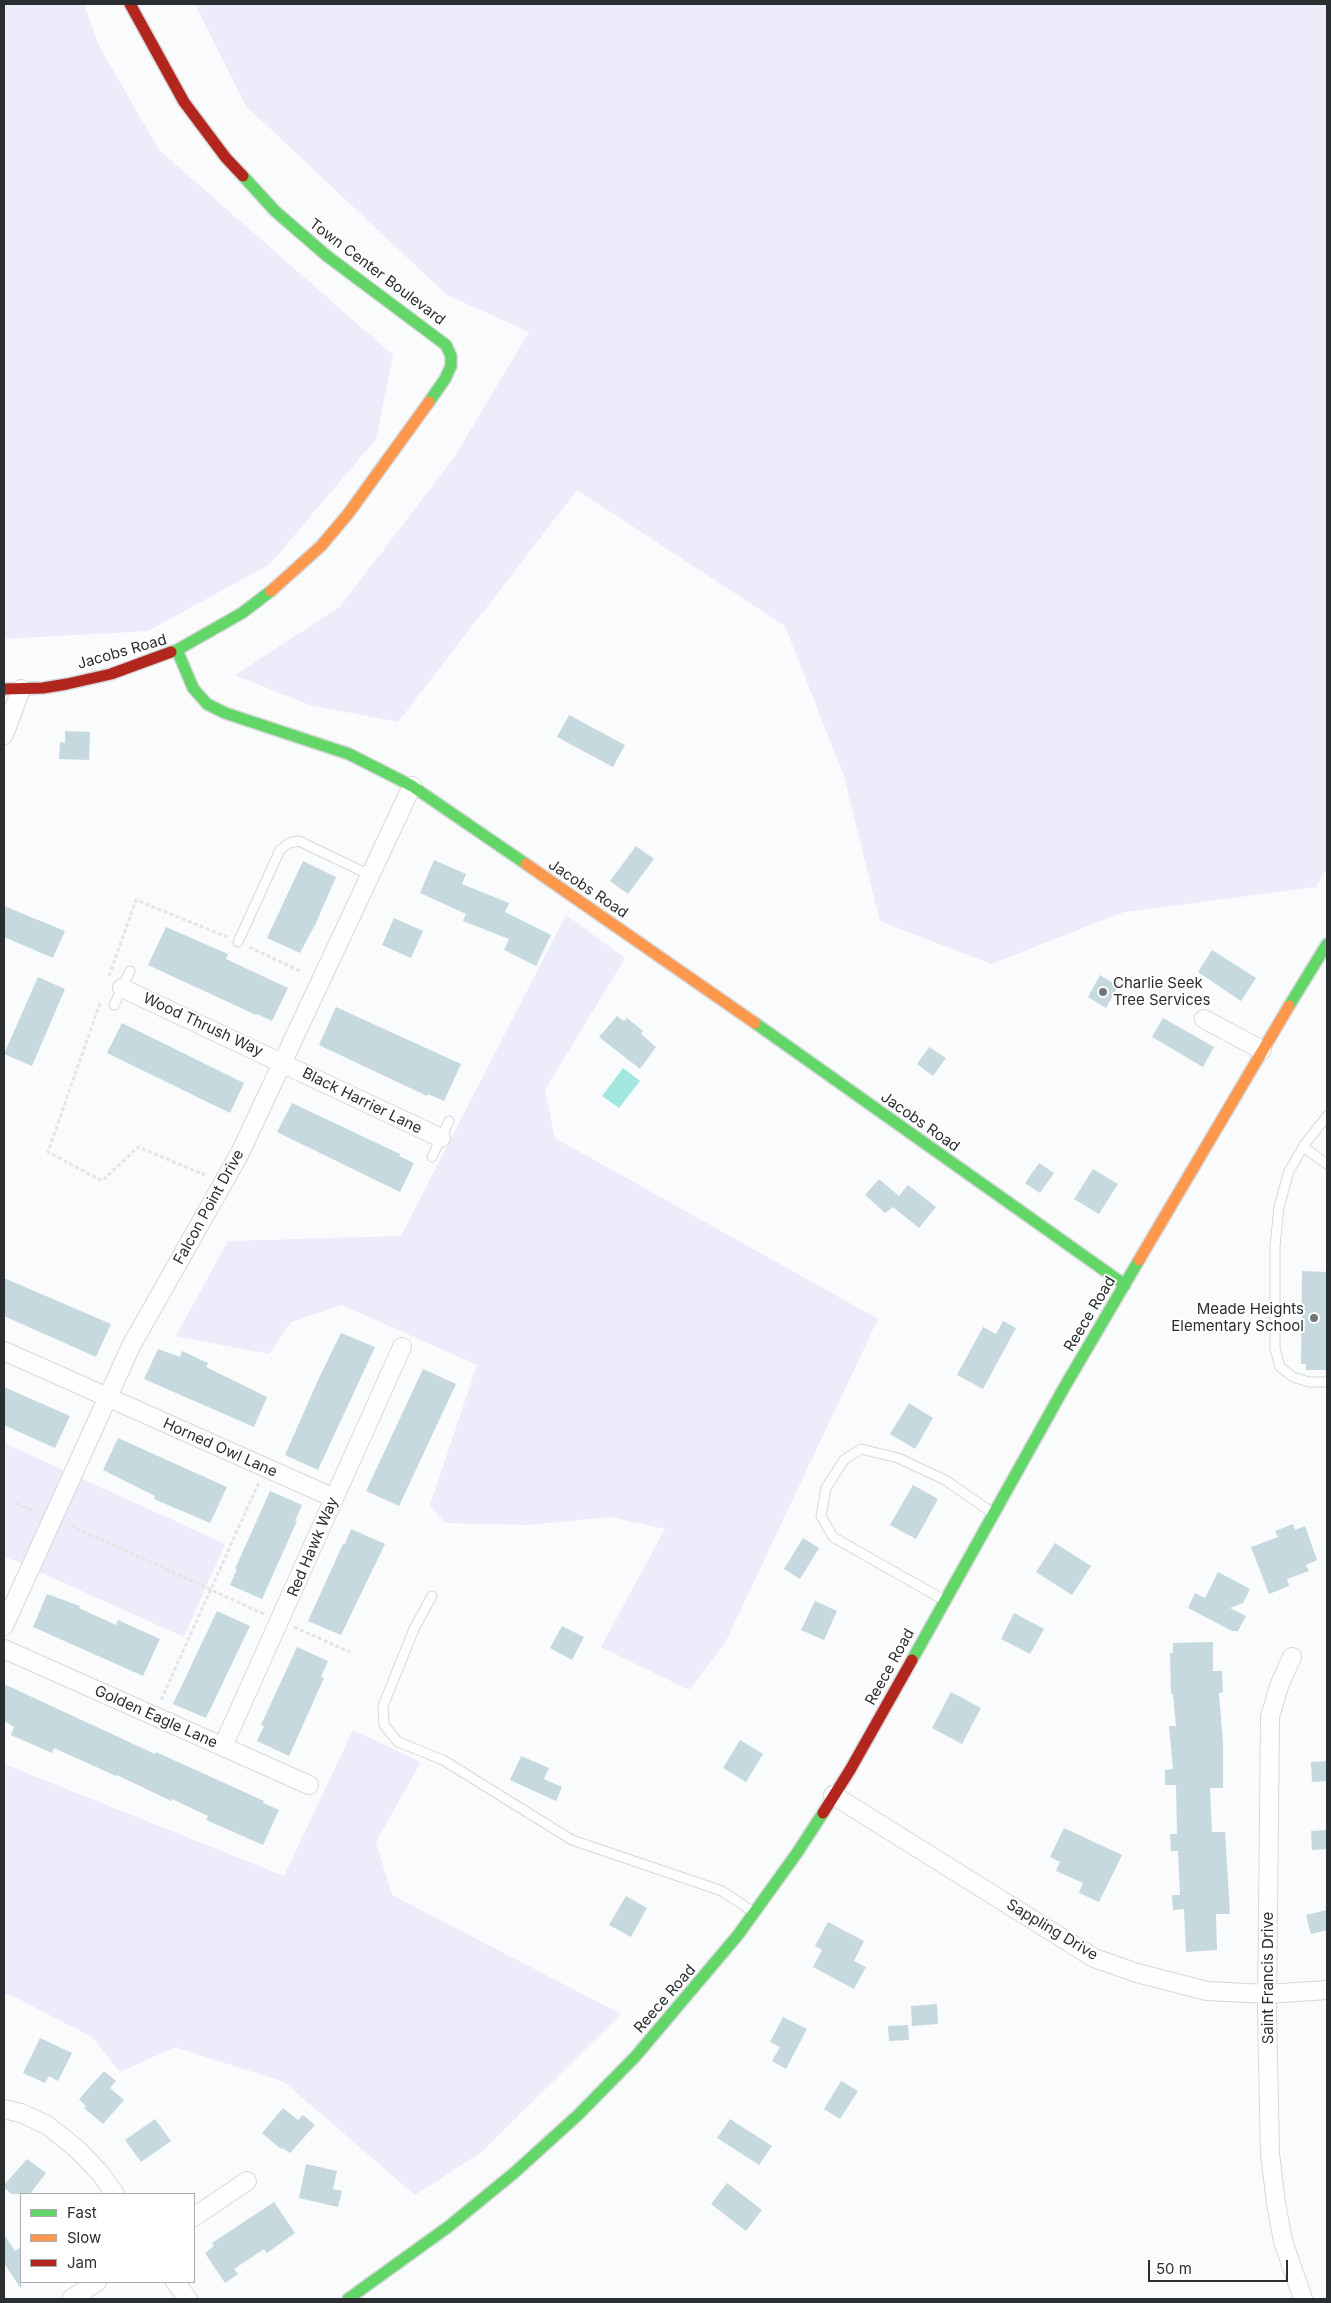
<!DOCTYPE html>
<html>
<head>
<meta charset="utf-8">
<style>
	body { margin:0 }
	#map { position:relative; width:1331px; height:2303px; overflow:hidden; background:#f9fbfd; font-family:Inter,sans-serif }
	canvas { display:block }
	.frame { position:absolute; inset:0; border:5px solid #2b2e31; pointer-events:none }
	.legend { position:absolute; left:20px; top:2193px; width:175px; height:90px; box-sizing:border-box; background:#fff; border:1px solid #aaabad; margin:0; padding:6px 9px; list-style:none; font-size:15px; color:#2b2e31 }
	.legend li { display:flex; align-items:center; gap:10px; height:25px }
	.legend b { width:25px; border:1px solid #aaabad }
	.scale { position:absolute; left:1148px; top:2260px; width:140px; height:22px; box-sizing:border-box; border:2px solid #2b2e31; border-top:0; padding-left:6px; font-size:15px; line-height:18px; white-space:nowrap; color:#2b2e31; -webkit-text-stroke:4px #fff; paint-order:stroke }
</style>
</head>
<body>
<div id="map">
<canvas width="1331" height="2303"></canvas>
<div class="frame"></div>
<ul class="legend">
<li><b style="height:6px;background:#63d668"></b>Fast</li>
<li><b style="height:6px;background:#ff974d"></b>Slow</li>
<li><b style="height:6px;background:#b3261e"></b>Jam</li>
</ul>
<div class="scale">50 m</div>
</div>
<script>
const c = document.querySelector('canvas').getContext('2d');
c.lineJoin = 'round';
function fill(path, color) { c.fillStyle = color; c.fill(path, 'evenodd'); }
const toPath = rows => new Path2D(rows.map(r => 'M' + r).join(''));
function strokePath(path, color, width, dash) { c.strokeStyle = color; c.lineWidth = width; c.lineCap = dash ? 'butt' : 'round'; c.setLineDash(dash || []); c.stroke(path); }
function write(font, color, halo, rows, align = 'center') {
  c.font = font + ' Inter,sans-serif'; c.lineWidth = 4; c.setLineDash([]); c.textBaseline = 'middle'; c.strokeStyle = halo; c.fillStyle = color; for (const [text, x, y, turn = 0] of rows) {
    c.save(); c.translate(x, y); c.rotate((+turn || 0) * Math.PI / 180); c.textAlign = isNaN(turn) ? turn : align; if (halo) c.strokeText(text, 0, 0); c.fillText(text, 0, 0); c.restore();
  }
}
fill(toPath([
	[4,4,84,4,98,44,159,150,393,355,376,439,270,564,148,631,4,639],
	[195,4,1327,4,1327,867,1316,887,1124,912,991,964,880,921,844,776,785,626,577,490,398,722,310,705,235,675,340,607,455,456,529,332,447,295,246,106],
	[566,915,625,958,545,1090,555,1138,878,1319,725,1643,689,1690,601,1647,665,1529,611,1517,527,1525,445,1523,430,1505,477,1365,342,1305,291,1322,269,1354,176,1336,228,1241,401,1236],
	[4,1443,225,1544,184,1637,4,1556],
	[353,1730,421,1762,376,1842,392,1895,621,2014,483,2151,415,2195,284,2082,175,2047,120,2072,92,2037,9,1994,4,1993,4,1764,284,1876]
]), '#ececfb');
fill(toPath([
	[623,1068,640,1081,619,1108,602,1096]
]), '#a1e7df');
fill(toPath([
	[569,715,625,745,613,767,557,737],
	[65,731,90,732,89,760,59,759,60,742,65,743],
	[636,846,654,859,628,894,610,881],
	[434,860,466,874,462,884,509,903,505,912,551,935,536,966,504,950,509,939,463,921,466,914,420,893],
	[303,861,336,877,316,923,300,953,267,938],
	[4,906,65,931,53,958,4,937],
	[394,918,423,931,411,958,382,945],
	[166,927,228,954,226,959,288,988,272,1021,257,1014,256,1015,148,965],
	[1212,950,1256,978,1241,1001,1198,972],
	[1100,975,1118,986,1106,1008,1088,997],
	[38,977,65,989,32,1066,4,1054],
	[336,1007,461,1064,444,1101,428,1094,427,1096,319,1045],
	[617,1016,624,1021,627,1018,643,1031,641,1034,656,1047,640,1069,599,1037],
	[1163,1018,1214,1047,1203,1067,1152,1037],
	[122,1023,244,1083,230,1113,107,1053],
	[929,1047,946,1058,933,1076,917,1064],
	[292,1103,400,1154,399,1156,414,1163,400,1192,277,1132],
	[1039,1163,1054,1173,1040,1193,1025,1183],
	[1093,1169,1118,1184,1099,1214,1074,1199],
	[879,1179,899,1196,908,1185,936,1207,919,1228,893,1207,885,1213,865,1195],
	[1302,1271,1327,1272,1327,1370,1306,1370,1306,1364,1301,1364],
	[4,1278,111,1324,96,1357,4,1316],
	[1003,1321,1016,1328,983,1389,957,1375,983,1327,996,1334],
	[341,1333,375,1347,318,1470,285,1455,319,1378],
	[158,1349,180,1357,182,1351,208,1363,206,1367,267,1397,254,1427,144,1379],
	[423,1369,456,1384,399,1506,366,1491],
	[4,1387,70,1416,55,1448,4,1425],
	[909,1403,933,1418,915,1449,890,1434],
	[118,1438,227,1487,210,1523,154,1499,155,1496,103,1470],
	[913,1485,938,1499,916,1539,890,1525],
	[270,1491,302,1505,295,1521,297,1521,262,1599,230,1585,237,1569,235,1569],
	[1293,1524,1295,1530,1305,1526,1317,1560,1306,1565,1309,1571,1287,1579,1289,1586,1269,1594,1251,1547,1278,1537,1275,1531],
	[351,1529,385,1544,341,1635,308,1621,343,1544,345,1544],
	[803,1538,819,1548,800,1579,784,1569],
	[1055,1543,1091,1566,1072,1595,1036,1572],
	[1218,1572,1250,1589,1243,1603,1230,1608,1246,1616,1238,1631,1232,1631,1188,1608,1195,1593,1205,1598],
	[47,1594,80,1606,79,1608,116,1625,118,1620,160,1639,143,1676,33,1627],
	[815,1601,837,1611,824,1640,801,1630],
	[217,1611,250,1626,206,1718,173,1704],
	[1014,1613,1044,1629,1030,1654,1001,1639],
	[562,1626,584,1637,572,1660,550,1648],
	[1213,1642,1213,1671,1222,1671,1223,1692,1219,1693,1223,1743,1223,1788,1210,1788,1212,1832,1225,1832,1230,1914,1216,1914,1217,1950,1186,1952,1184,1909,1173,1910,1172,1895,1180,1895,1178,1851,1171,1851,1170,1834,1177,1834,1176,1785,1165,1785,1165,1770,1173,1769,1169,1726,1176,1726,1173,1694,1171,1694,1170,1653,1173,1653,1173,1643],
	[297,1647,328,1661,321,1677,324,1678,289,1756,257,1741,264,1726,261,1725],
	[4,1684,155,1754,156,1752,264,1801,263,1803,279,1810,263,1845,206,1820,208,1816,172,1799,171,1801,117,1775,116,1776,54,1748,52,1753,11,1735,14,1727,4,1721],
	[951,1692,981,1708,962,1744,932,1728],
	[740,1740,763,1754,746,1782,723,1768],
	[521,1756,549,1768,544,1779,562,1787,556,1801,510,1780],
	[1327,1761,1327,1781,1312,1782,1311,1762],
	[1064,1828,1122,1855,1099,1902,1079,1893,1083,1883,1056,1871,1060,1862,1050,1857],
	[1327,1830,1327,1849,1312,1850,1311,1831],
	[626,1896,647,1908,631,1937,609,1925],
	[1327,1910,1327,1930,1311,1934,1306,1915],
	[828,1922,864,1941,854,1961,866,1967,854,1989,813,1967,822,1950,815,1946],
	[937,2004,938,2024,912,2026,911,2006],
	[783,2017,807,2029,786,2069,772,2061,780,2047,770,2042],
	[908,2025,909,2040,889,2041,888,2026],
	[40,2038,72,2053,58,2081,49,2076,45,2083,23,2073],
	[104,2071,116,2081,110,2088,124,2100,103,2124,84,2108,86,2106,79,2099],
	[841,2081,858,2091,840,2119,824,2109],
	[283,2108,298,2120,303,2115,315,2125,290,2153,283,2148,281,2149,262,2133],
	[155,2119,171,2141,141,2162,125,2140],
	[730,2119,772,2146,759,2165,717,2138],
	[27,2159,46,2173,30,2194,12,2194,4,2188,4,2185],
	[306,2164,337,2171,333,2189,342,2191,338,2207,299,2198],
	[727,2183,762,2210,746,2231,711,2204],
	[274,2202,295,2233,267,2253,264,2249,234,2269,238,2274,225,2283,205,2253,214,2246,212,2243],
	[4,2234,15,2251,21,2247,21,2289,4,2263]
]), '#c6d9de');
const lane = toPath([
	[238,942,280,850,289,843,299,841,370,875],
	[114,1005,130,971],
	[1327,1116,1305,1144,1289,1171,1279,1207,1275,1246,1275,1349,1280,1367,1293,1377,1309,1382,1327,1382],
	[1303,1147,1327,1164],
	[432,1157,449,1121],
	[432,1596,414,1629,383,1706,384,1725,398,1742,443,1760,572,1840,722,1891,752,1911],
	[944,1600,833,1537,821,1516,826,1488,844,1460,861,1449,898,1458,945,1480,993,1513]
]);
const street = toPath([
	[4,735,21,689],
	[122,988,441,1138],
	[1204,1019,1262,1050],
	[4,1351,334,1498],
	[4,1626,131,1346,240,1153,412,786],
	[4,1649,309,1785],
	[1292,1657,1279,1686,1270,1717,1267,2011,1270,2154,1276,2203,1283,2241,1303,2299],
	[223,1746,402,1347],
	[833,1795,1094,1958,1137,1973,1207,1991,1267,1994,1327,1990],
	[4,2109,21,2113,47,2125,77,2149,100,2173,115,2194],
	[194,2217,247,2181],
	[175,2282,188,2299],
	[71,2299,97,2282]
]);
const fast = toPath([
	[243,176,275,211,327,256,446,345,451,356,451,366,445,379,429,402],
	[177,650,242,613,271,591],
	[171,652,177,650,193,688,207,704,225,713,349,754,412,786,526,864],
	[1289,1006,1327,944],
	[755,1023,1125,1285],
	[912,1660,1065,1386,1139,1260],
	[348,2299,448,2227,514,2173,578,2115,635,2057,738,1935,797,1853,823,1813]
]);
const slow = toPath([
	[271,591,321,546,348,514,429,402],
	[526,864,755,1023],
	[1139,1260,1289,1006]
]);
const jam = toPath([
	[130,4,184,102,226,158,243,176],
	[4,689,43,688,67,684,111,674,171,652],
	[823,1813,850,1770,912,1660]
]);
strokePath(lane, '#d6d8da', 11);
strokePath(street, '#d6d8da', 20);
strokePath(fast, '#d6d8da', 14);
strokePath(slow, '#d6d8da', 14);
strokePath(jam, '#d6d8da', 14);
strokePath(toPath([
	[249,947,302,972],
	[109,976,136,900,227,937],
	[100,1003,48,1152,102,1181,138,1147,205,1175],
	[16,1503,35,1512],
	[71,1526,264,1614],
	[294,1627,350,1652],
	[161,1700,259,1482]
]), '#e4e5e5', 3, [4, 2.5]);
strokePath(lane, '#fefeff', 9);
strokePath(street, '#fefeff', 18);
strokePath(fast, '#63d668', 11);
strokePath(slow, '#ff974d', 11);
strokePath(jam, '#b3261e', 11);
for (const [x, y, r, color] of [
	[1103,992,5,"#737678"],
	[1314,1318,5,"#737678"]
]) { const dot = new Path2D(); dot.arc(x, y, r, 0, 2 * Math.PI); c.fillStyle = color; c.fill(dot); strokePath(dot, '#fff', 2); }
write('15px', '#2b2e31', '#fff', [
	["Town Center Boulevard",377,272,37],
	["Jacobs Road",122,652,-16],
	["Jacobs Road",588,889,34],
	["Wood Thrush Way",203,1025,25],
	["Black Harrier Lane",362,1101,26],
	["Jacobs Road",920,1122,35],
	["Falcon Point Drive",209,1207,-61],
	["Reece Road",1090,1314,-59],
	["Horned Owl Lane",220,1448,24],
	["Red Hawk Way",313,1547,-67],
	["Reece Road",890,1667,-61],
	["Golden Eagle Lane",156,1717,24],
	["Sappling Drive",1052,1930,31],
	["Saint Francis Drive",1268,1978,-90],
	["Reece Road",665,1999,-49]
]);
write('15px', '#2b2e31', '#fff', [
	["Charlie Seek",1113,983],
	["Tree Services",1113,1000],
	["Meade Heights",1304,1309,"right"],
	["Elementary School",1304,1326,"right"]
], 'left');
</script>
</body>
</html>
